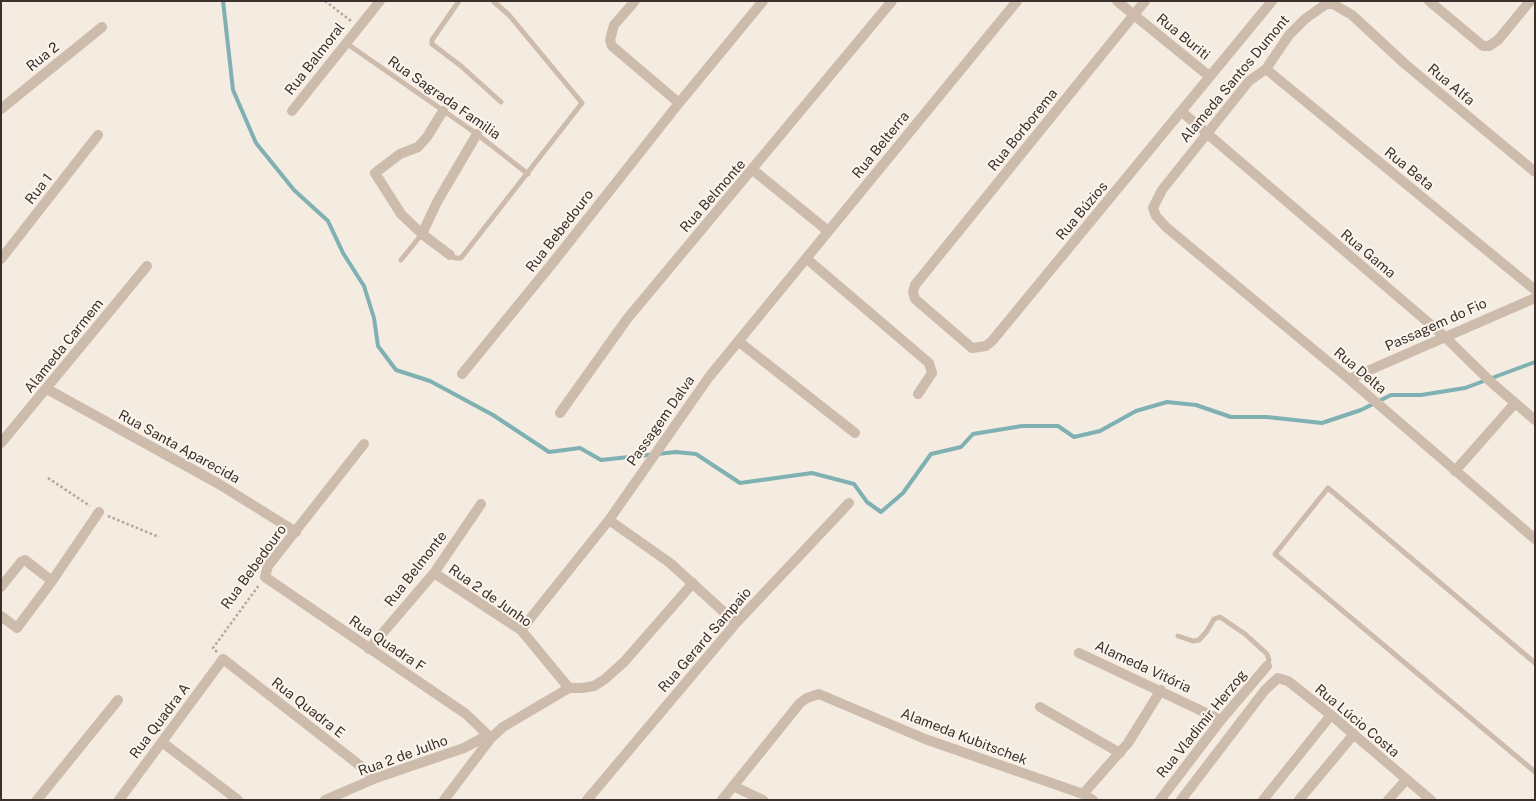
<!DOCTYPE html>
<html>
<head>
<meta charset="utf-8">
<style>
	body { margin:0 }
	#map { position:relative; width:1536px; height:801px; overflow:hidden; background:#f4ebe1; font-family:"Public Sans",sans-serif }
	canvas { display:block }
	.frame { position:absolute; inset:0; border:2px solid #3b302b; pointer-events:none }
</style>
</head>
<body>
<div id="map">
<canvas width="1536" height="801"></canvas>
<div class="frame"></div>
</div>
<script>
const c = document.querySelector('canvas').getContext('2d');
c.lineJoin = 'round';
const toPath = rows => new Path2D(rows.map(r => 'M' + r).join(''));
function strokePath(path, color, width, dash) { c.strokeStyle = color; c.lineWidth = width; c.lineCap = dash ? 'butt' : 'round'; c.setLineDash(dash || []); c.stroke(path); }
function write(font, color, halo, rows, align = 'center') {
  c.font = font + ' "Public Sans",sans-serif'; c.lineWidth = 4; c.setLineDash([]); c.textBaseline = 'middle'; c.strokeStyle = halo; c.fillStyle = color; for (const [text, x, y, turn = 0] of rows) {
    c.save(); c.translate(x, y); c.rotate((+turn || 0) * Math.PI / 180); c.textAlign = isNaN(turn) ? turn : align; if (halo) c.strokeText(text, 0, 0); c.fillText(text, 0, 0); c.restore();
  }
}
strokePath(toPath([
	[223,1,233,90,256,143,294,190,328,221,343,253,364,286,374,318,378,346,396,370,430,381,493,415,549,452,580,448,601,460,676,452,696,454,740,483,812,473,854,484,867,502,881,512,903,493,931,454,961,447,973,434,1022,426,1058,426,1074,437,1100,431,1136,411,1167,402,1196,405,1231,417,1267,417,1322,423,1361,410,1391,395,1421,395,1465,388,1535,362]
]), '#7fb0b2', 4);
strokePath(toPath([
	[325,1,351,21],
	[48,478,90,506],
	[108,516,159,537],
	[217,652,213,648,259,585]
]), '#b9a596', 2.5, [2.5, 2.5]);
strokePath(toPath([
	[459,1,432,40,432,44,461,66,501,102],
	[346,43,477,134,528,174],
	[450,255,455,258,461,258,582,103,509,15,493,1],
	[401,260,422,234],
	[1178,636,1193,641,1199,640,1207,631,1214,619,1220,617,1245,634,1267,654,1269,660,1267,666],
	[1535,663,1328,488,1275,554,1535,772]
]), '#cdbbac', 5);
strokePath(toPath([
	[635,1,614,25,610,40,612,46,679,103,763,1],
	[1117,1,1209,76],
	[1145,1,915,285,913,292,915,299,972,348,986,346,992,341,1272,1],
	[1429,1,1483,46,1489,46,1498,40,1530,1],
	[1266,69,1535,290],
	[1,109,102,27],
	[292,111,380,1],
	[443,111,427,137,418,147,400,154,375,173,401,214,422,234,450,255],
	[1182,112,1444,336,1492,383,1535,420],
	[753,170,828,231],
	[1535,172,1405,64,1352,15,1333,4,1326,4,1305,19,1289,35,1266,69,1249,81,1162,190,1153,208,1156,216,1166,227,1349,379,1535,539],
	[422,234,437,202,477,134],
	[1,259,98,135],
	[807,259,929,363,932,373,918,394],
	[738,341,855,433],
	[462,374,555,260,679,103],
	[1349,379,1535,298],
	[47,389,219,484,296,532],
	[560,413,627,319,892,1],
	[1,443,147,266],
	[364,444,268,566,265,577,466,714,491,738],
	[1455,471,1515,403],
	[609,520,670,563,736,623],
	[434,573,521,630,569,688],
	[1,587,21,562,25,560,52,581],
	[1,616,17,628,52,581,99,512],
	[521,630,609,520,709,377,1017,1],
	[369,649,434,573,481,504],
	[1079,653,1221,720],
	[569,688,582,688,594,686,605,679,624,662,693,583],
	[1040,707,1120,753],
	[162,742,238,800],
	[733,786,763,800],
	[1083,794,1128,743,1161,690],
	[37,800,118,700],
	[119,800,223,659,376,778],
	[325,800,376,778,464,748,488,735],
	[444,800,491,738,503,727,569,688],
	[587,800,736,623,849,503],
	[722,800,800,703,807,698,819,694,925,739,1083,794,1093,800],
	[1160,800,1221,720,1267,666],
	[1181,800,1265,690,1278,678,1288,681,1331,715,1431,800],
	[1263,800,1331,715],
	[1299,800,1354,734],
	[1388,800,1406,780]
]), '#cdbbac', 10);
write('14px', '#3b302b', '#fbf5ee', [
	["Rua Buriti",1183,37,39],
	["Rua 2",43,57,-39],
	["Rua Balmoral",315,59,-52],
	["Alameda Santos Dumont",1235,79,-50],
	["Rua Alfa",1451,85,40],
	["Rua Sagrada Familia",444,98,35],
	["Rua Borborema",1023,130,-51],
	["Rua Belterra",881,145,-51],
	["Rua Beta",1409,169,39],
	["Rua 1",39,189,-52],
	["Rua Belmonte",713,196,-49],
	["Rua Búzios",1082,211,-50],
	["Rua Bebedouro",560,231,-52],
	["Rua Gama",1368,254,40],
	["Passagem do Fio",1436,325,-24],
	["Alameda Carmem",64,346,-51],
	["Rua Delta",1360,371,40],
	["Passagem Dalva",661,421,-55],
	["Rua Santa Aparecida",179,447,29],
	["Rua Bebedouro",254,567,-54],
	["Rua Belmonte",416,569,-52],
	["Rua 2 de Junho",490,596,35],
	["Rua Gerard Sampaio",705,640,-49],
	["Rua Quadra F",387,644,34],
	["Alameda Vitória",1143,667,25],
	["Rua Quadra E",308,708,38],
	["Rua Quadra A",160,721,-53],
	["Rua Lúcio Costa",1357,721,40],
	["Rua Vladimir Herzog",1202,724,-51],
	["Alameda Kubitschek",964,737,21],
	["Rua 2 de Julho",403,756,-20]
]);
</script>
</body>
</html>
